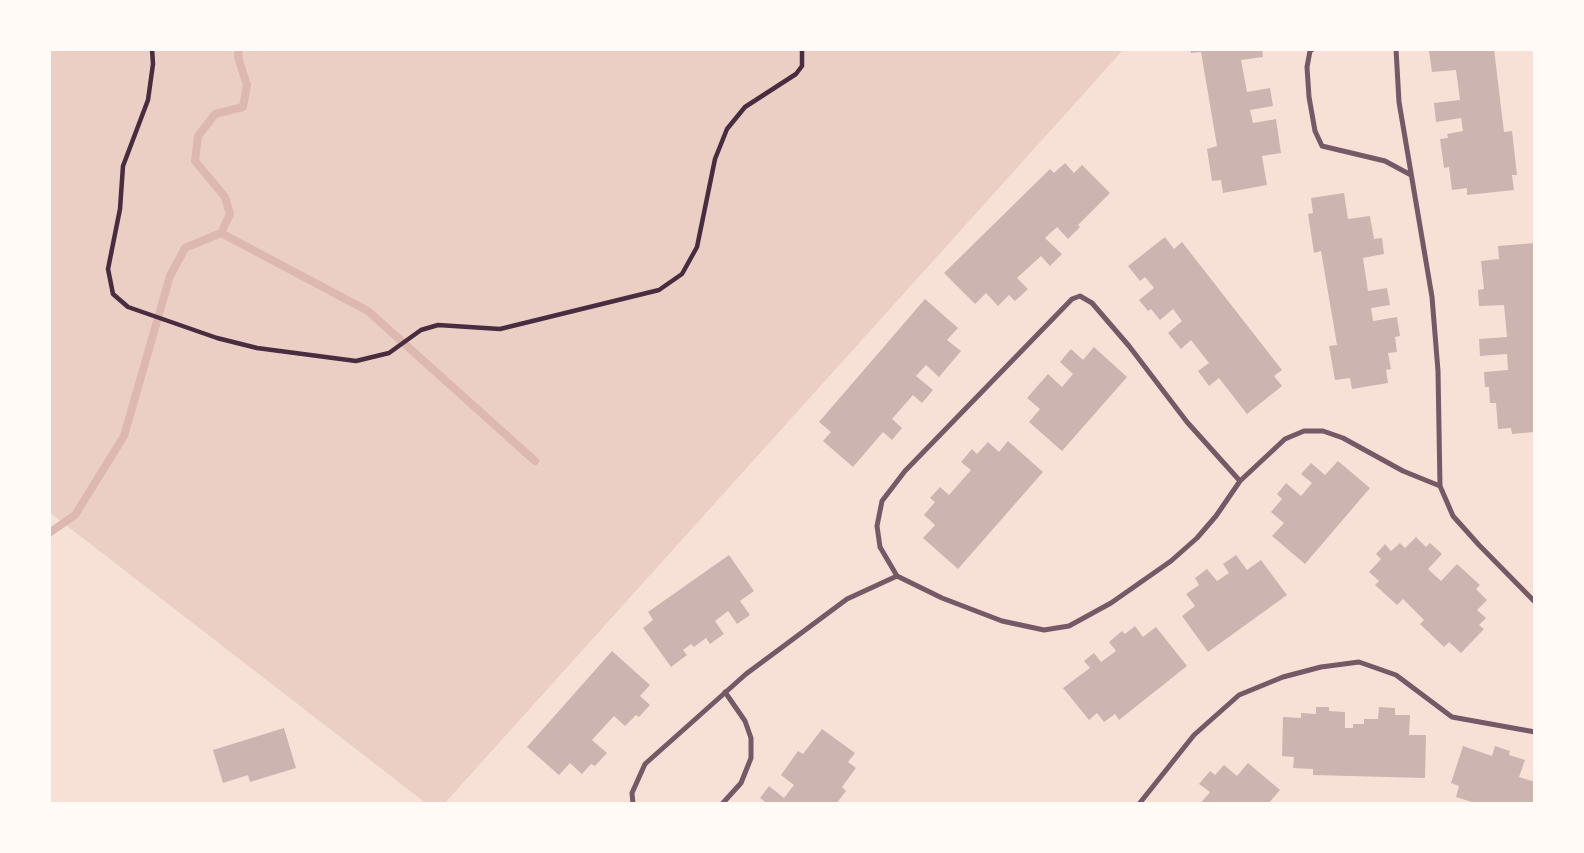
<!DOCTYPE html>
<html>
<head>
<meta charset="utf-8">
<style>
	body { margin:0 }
	#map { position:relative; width:1584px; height:853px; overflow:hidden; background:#f7e1d7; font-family:Signika,sans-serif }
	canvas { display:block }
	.frame { position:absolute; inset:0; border:51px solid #fffaf5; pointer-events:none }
</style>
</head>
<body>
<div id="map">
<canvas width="1584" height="853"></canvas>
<div class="frame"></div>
</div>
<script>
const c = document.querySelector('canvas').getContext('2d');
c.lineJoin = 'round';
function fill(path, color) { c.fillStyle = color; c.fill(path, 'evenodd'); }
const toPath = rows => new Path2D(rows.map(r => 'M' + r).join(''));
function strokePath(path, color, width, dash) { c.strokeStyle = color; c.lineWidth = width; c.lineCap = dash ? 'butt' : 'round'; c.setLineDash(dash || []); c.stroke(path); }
fill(toPath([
	[49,49,1124,49,444,804,427,804,49,512]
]), '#ebcfc5');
strokePath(toPath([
	[221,233,368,311,535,461],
	[49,533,75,515,124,436,170,276,185,248,221,233,230,214,225,197,195,161,198,136,215,114,243,107,247,85,238,57,239,49]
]), '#dcb8b0', 8);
fill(toPath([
	[1190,49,1262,49,1263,57,1241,60,1247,92,1270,88,1273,106,1250,110,1253,123,1276,119,1281,153,1262,156,1267,185,1223,193,1221,180,1212,181,1207,149,1217,146,1201,52,1191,53],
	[1435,49,1494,49,1504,132,1512,131,1517,175,1512,175,1514,190,1467,195,1467,188,1452,190,1449,167,1444,168,1440,139,1448,138,1447,134,1463,131,1461,118,1436,122,1434,103,1460,100,1456,70,1432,72,1429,51],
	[1065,163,1074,173,1082,165,1110,193,1078,225,1080,227,1068,239,1057,227,1045,238,1062,254,1050,266,1041,256,1017,278,1028,289,1015,301,1009,295,998,306,986,293,975,304,944,273,1050,169,1054,173],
	[1344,193,1348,219,1370,216,1374,239,1382,238,1384,254,1363,258,1368,291,1387,288,1390,305,1371,308,1373,321,1397,317,1400,336,1395,337,1397,352,1388,353,1391,369,1386,370,1388,383,1352,389,1350,378,1335,380,1329,346,1337,345,1321,251,1314,253,1308,214,1313,213,1311,198],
	[1165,237,1174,249,1182,242,1282,370,1274,376,1282,386,1247,414,1219,378,1209,386,1198,371,1209,363,1191,340,1181,349,1168,333,1182,321,1173,309,1160,320,1151,309,1148,311,1139,300,1154,288,1145,277,1140,281,1128,266],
	[1535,243,1535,432,1512,434,1511,428,1498,429,1496,403,1490,403,1489,387,1485,387,1484,372,1508,370,1507,354,1480,356,1479,339,1507,337,1504,305,1479,306,1478,290,1484,289,1481,261,1499,259,1498,246],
	[925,299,958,328,947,340,961,351,939,377,926,365,916,376,933,390,922,403,913,395,892,419,902,428,892,440,883,432,853,467,823,441,831,432,819,422],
	[1094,347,1127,377,1062,451,1029,422,1040,409,1027,398,1048,374,1062,387,1073,374,1060,362,1071,349,1083,360],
	[1008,441,1043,472,958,569,923,538,935,525,924,515,935,502,930,498,940,487,949,495,971,470,961,462,972,449,977,454,988,442,999,452],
	[1338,461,1370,488,1305,564,1272,536,1284,523,1271,512,1282,499,1277,494,1286,483,1301,496,1312,483,1301,474,1311,463,1325,475],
	[1416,537,1426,547,1430,543,1442,554,1428,569,1441,581,1457,564,1480,585,1476,589,1487,600,1477,610,1486,618,1479,625,1484,629,1461,653,1449,642,1444,647,1420,624,1424,620,1403,599,1397,605,1375,585,1379,581,1369,572,1381,559,1376,554,1385,544,1391,551,1400,543,1405,548],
	[729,555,754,591,740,601,750,615,737,624,728,611,715,621,724,634,710,644,706,638,694,647,691,644,683,650,687,655,671,667,643,628,653,620,648,612],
	[1236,555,1247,570,1261,560,1287,595,1208,652,1182,616,1195,606,1186,594,1199,585,1195,578,1207,569,1217,581,1229,573,1223,564],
	[1135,626,1143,637,1156,627,1187,666,1119,720,1115,714,1104,722,1097,713,1089,720,1063,688,1090,668,1084,661,1094,653,1101,662,1116,651,1109,642,1122,631,1125,634],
	[612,651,650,685,640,696,650,705,639,717,636,715,625,726,614,716,592,740,607,753,595,766,591,764,582,774,570,763,559,775,527,747],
	[1316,707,1329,707,1329,711,1345,712,1345,728,1353,728,1353,724,1364,724,1364,719,1378,719,1379,707,1395,708,1395,715,1410,715,1409,735,1426,735,1425,778,1313,775,1313,769,1293,768,1294,757,1282,756,1283,717,1301,718,1301,713,1316,714],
	[284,728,296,768,250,782,248,775,223,783,213,750],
	[822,729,855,753,848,762,856,768,842,787,846,791,836,804,768,804,760,798,769,786,784,798,794,785,781,775,798,751,803,754],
	[1463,746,1492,756,1495,746,1510,751,1509,755,1525,760,1519,777,1535,782,1535,804,1478,804,1456,797,1459,786,1451,783],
	[1248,763,1280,790,1268,804,1200,804,1210,792,1199,784,1210,771,1215,775,1224,765,1237,776]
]), '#ccb4b1');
strokePath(toPath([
	[152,49,153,64,148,100,123,166,120,209,108,269,113,294,128,307,217,338,257,348,356,361,389,353,421,330,438,325,500,329,659,290,682,274,697,247,715,159,727,129,745,107,796,74,802,66,802,49]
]), '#4a2c40', 4.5);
strokePath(toPath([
	[1313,49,1310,51,1307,67,1309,97,1315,131,1322,146,1385,161,1411,175],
	[1396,49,1399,102,1432,297,1438,371,1440,486],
	[897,576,880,547,877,526,882,501,905,471,1072,299,1080,296,1092,303,1129,346,1187,422,1240,481],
	[633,804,632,793,645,764,746,674,847,599,897,576,942,598,1002,621,1044,630,1069,626,1111,603,1171,561,1197,538,1216,516,1240,481,1285,439,1304,431,1323,431,1343,438,1403,471,1440,486,1453,516,1479,545,1535,602],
	[722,804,741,783,751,758,751,738,745,721,725,692],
	[1139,804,1194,735,1239,695,1283,677,1321,667,1359,662,1396,675,1452,717,1535,732]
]), '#755966', 5);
</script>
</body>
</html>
